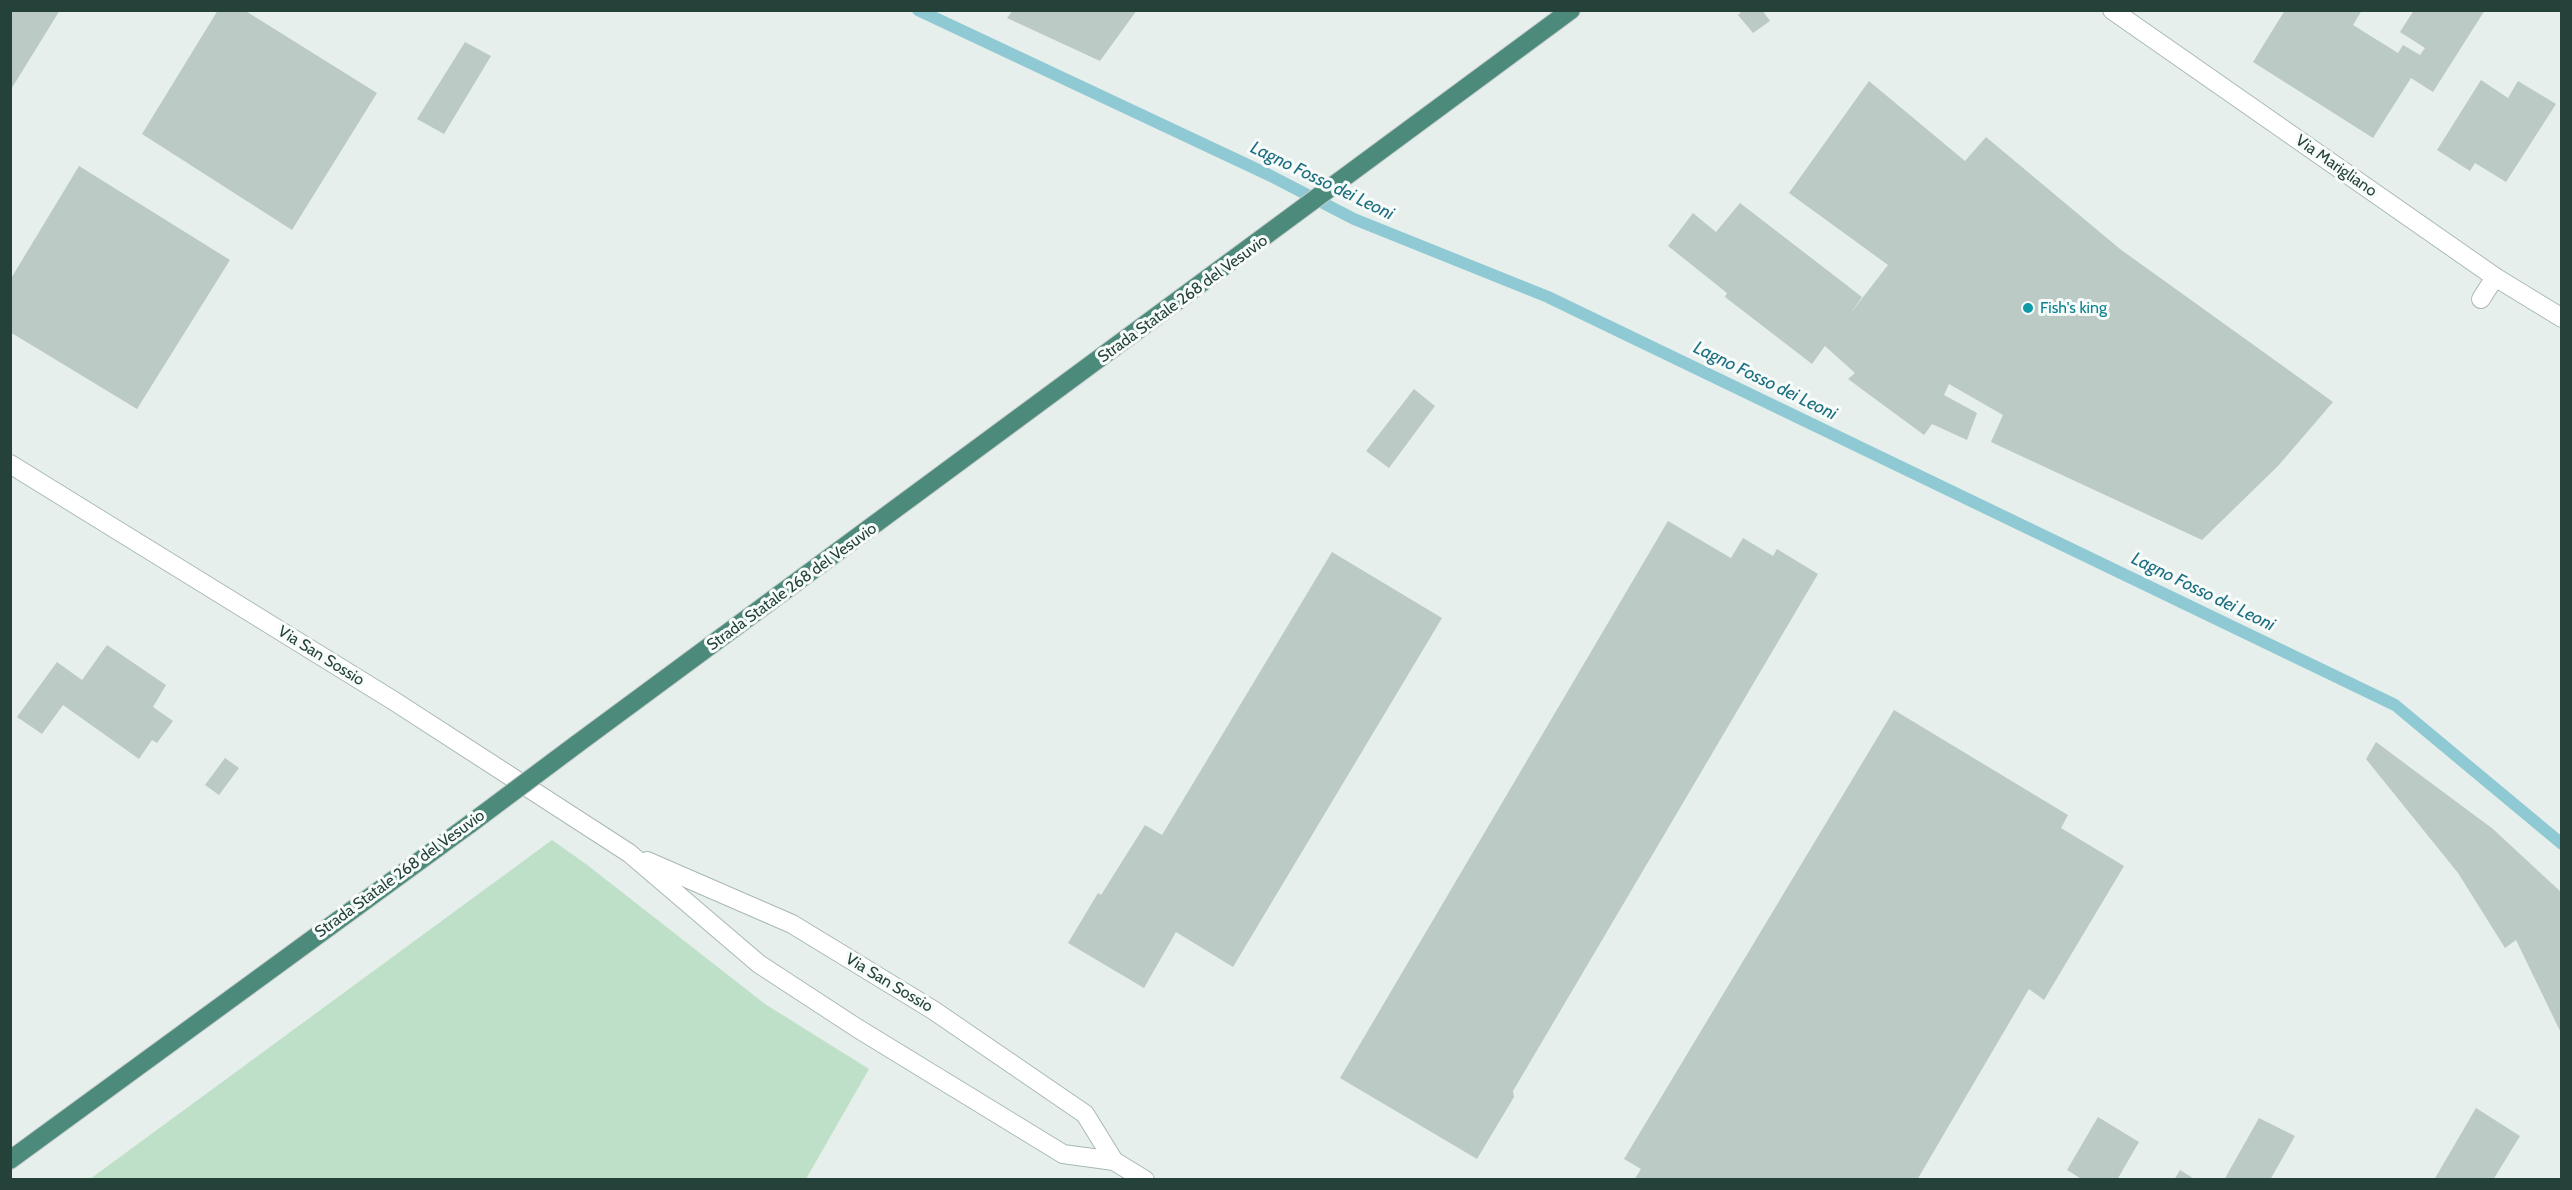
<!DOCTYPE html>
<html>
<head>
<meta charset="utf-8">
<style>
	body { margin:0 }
	#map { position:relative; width:2572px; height:1190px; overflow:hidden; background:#e6efeb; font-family:Cabin,sans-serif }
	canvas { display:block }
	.frame { position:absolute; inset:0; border:12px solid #24423a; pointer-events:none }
</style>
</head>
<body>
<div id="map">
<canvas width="2572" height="1190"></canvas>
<div class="frame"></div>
</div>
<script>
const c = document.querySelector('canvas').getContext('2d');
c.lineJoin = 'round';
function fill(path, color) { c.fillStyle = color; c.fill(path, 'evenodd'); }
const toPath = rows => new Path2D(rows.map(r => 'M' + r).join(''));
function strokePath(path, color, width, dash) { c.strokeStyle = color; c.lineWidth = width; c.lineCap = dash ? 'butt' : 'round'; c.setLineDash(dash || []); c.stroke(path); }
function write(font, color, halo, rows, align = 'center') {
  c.font = font + ' Cabin,sans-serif'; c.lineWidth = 6; c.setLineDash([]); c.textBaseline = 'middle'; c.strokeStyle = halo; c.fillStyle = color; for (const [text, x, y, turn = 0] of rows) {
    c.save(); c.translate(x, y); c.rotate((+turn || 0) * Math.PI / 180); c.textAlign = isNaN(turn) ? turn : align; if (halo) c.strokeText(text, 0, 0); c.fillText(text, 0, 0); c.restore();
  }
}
fill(toPath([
	[552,840,586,864,765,1004,869,1069,806,1179,90,1179]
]), '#bfe0c8');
strokePath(toPath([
	[918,10,1269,175,1354,219,1548,297,2395,705,2562,844]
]), '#8ec9d4', 12);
fill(toPath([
	[10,10,60,10,10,91],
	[218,10,244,10,377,93,292,230,142,134],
	[1013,10,1137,10,1100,61,1007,18],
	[1743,10,1762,10,1770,21,1753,33,1738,15],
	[2285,10,2362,10,2353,25,2398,53,2403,45,2420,55,2425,48,2400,32,2414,10,2485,10,2433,92,2411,78,2373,138,2253,62],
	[465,42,491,56,444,134,417,119],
	[2481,80,2508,98,2518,81,2556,104,2506,182,2475,163,2470,171,2437,150],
	[1869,81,1965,161,1986,137,2120,249,2333,402,2278,466,2202,540,1991,442,2003,415,1949,384,1944,395,1977,413,1967,440,1932,424,1924,435,1848,379,1855,373,1825,346,1812,364,1725,297,1727,293,1668,246,1693,213,1716,232,1740,203,1862,297,1850,314,1888,265,1789,193],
	[79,166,230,260,137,409,10,332,10,280],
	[1414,389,1435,406,1389,468,1366,451],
	[1668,521,1731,558,1743,538,1773,556,1777,549,1818,574,1513,1091,1514,1097,1477,1159,1340,1078],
	[1332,552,1442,618,1233,967,1176,932,1144,988,1068,943,1098,893,1101,895,1145,825,1162,835],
	[107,645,166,685,153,707,173,721,157,743,152,740,139,759,63,705,42,734,17,717,57,662,82,680],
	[1894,710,2068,815,2061,828,2124,866,2044,1000,2029,989,1917,1180,1634,1180,1641,1169,1624,1159],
	[2376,742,2493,829,2562,893,2562,1035,2516,940,2505,948,2458,873,2366,759],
	[225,758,239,768,219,795,205,785],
	[2476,1108,2520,1136,2493,1180,2434,1180],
	[2098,1117,2139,1142,2117,1180,2083,1180,2067,1170],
	[2259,1118,2295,1136,2270,1180,2224,1180],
	[2180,1170,2196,1180,2174,1180]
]), '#bbcac4');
const service = toPath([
	[2481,299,2495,277]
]);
const minor = toPath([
	[10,464,394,701,629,853,759,964,857,1028,1063,1154,1114,1161,1145,1180],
	[647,861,792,924,933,1010,1085,1114,1114,1161]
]);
const tertiary = toPath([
	[2112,10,2495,277,2562,318]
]);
const trunk = toPath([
	[577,744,1571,10],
	[10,1160,470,824]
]);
strokePath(service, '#a8b8b2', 20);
strokePath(minor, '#a8b8b2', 20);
strokePath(tertiary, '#a8b8b2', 20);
strokePath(trunk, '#c2cac8', 20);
strokePath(service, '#fff', 18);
strokePath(minor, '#fff', 18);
strokePath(tertiary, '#fff', 18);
strokePath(trunk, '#4c8a7c', 18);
const trunkBridge = toPath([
	[470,824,577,744]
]);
strokePath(trunkBridge, '#c2cac8', 20, []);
strokePath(trunkBridge, '#4c8a7c', 18);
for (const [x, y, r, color] of [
	[2028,308,6,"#0f9aa8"]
]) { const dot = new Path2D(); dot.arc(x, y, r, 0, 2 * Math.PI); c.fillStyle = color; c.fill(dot); strokePath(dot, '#f7fbf9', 2); }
write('16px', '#24423a', '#f7fbf9', [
	["Via Marigliano",2336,166,35],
	["Strada Statale 268 del Vesuvio",1183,299,-36],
	["Strada Statale 268 del Vesuvio",792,587,-36],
	["Via San Sossio",321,656,32],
	["Strada Statale 268 del Vesuvio",400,874,-36],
	["Via San Sossio",889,983,31]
]);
write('16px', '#0d838f', '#f7fbf9', [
	["Fish's king",2040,308]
], 'left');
write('italic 18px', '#1c6f80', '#f7fbf9', [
	["Lagno Fosso dei Leoni",1322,181,26],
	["Lagno Fosso dei Leoni",1765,381,26],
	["Lagno Fosso dei Leoni",2203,592,26]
]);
</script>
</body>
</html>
